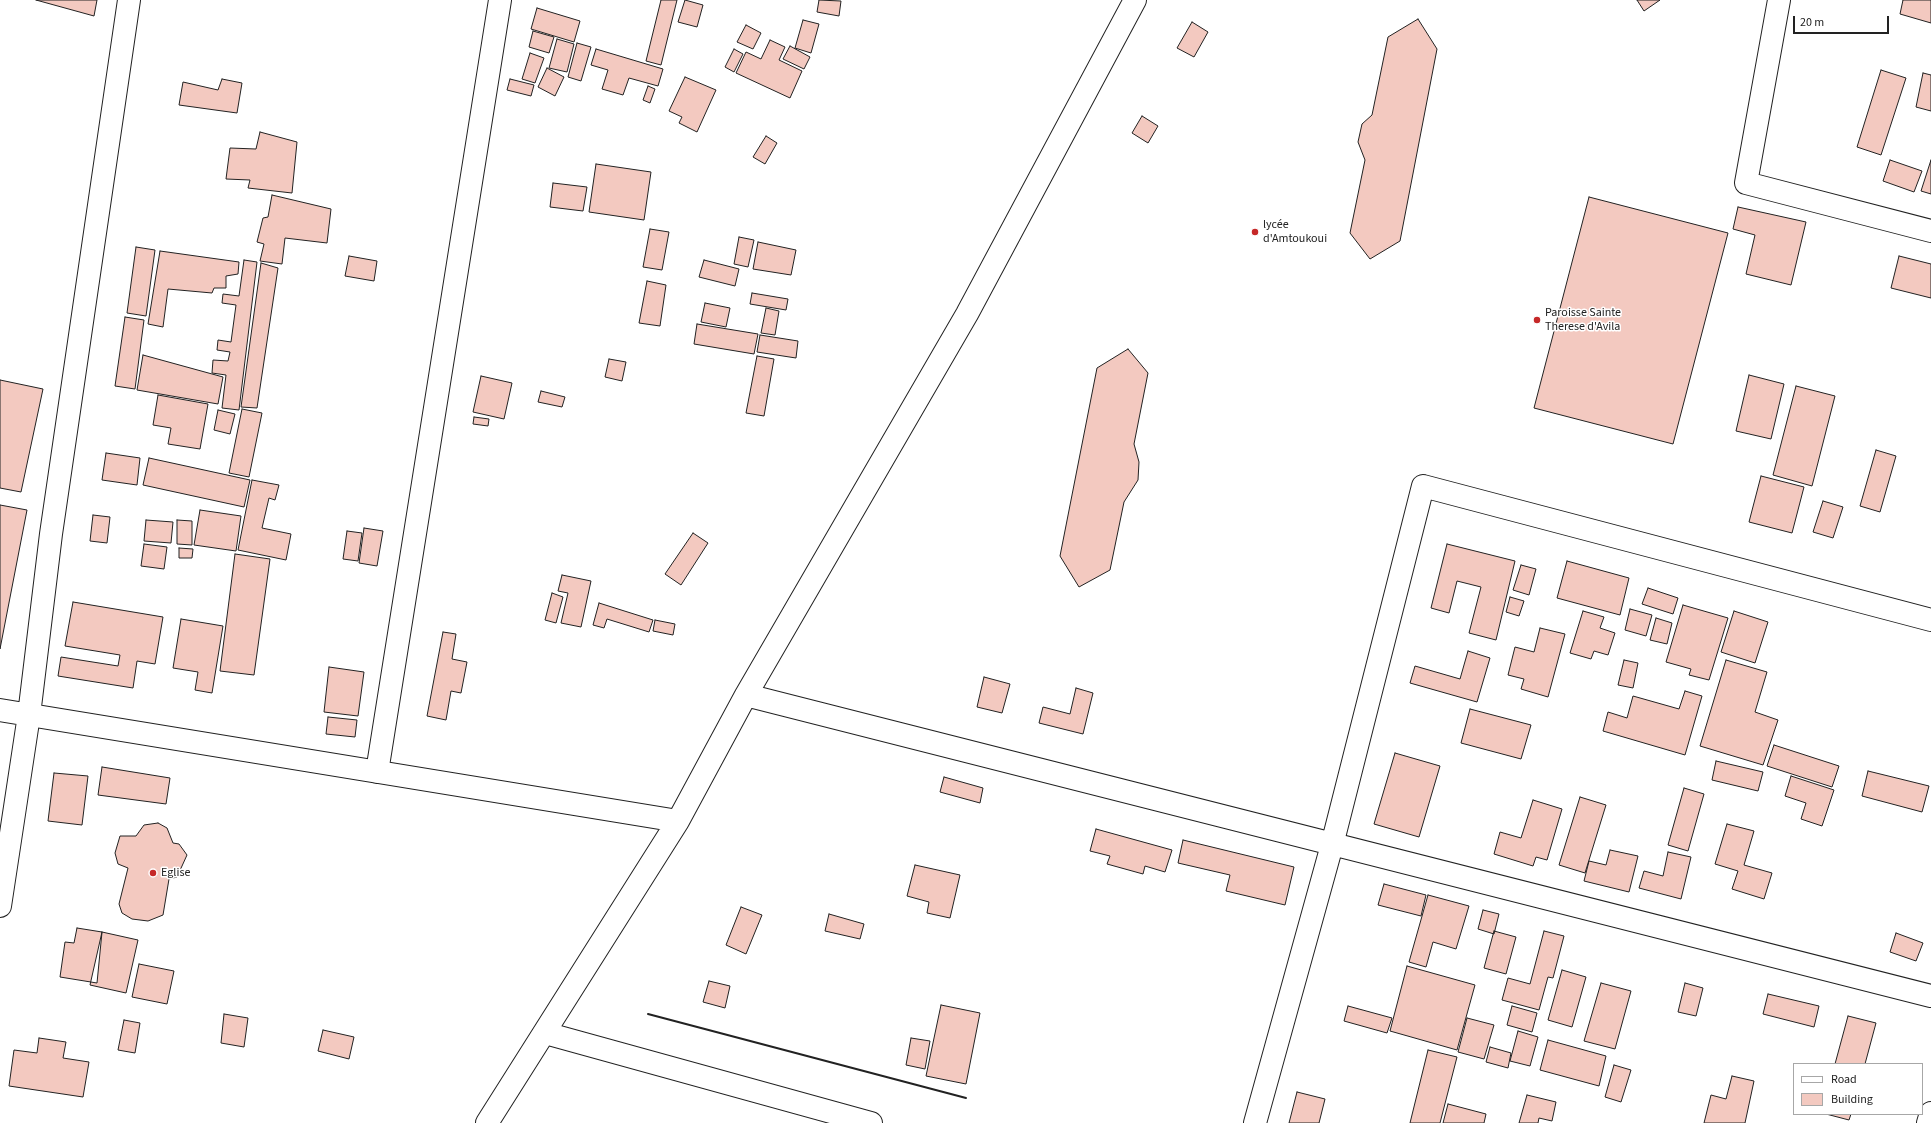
<!DOCTYPE html>
<html>
<head>
<meta charset="utf-8">
<style>
	body { margin:0 }
	#map { position:relative; width:1931px; height:1123px; overflow:hidden; background:#fff; font-family:"Source Sans 3",sans-serif }
	canvas { display:block }
	.legend { position:absolute; left:1793px; top:1063px; width:130px; height:52px; box-sizing:border-box; background:#fff; border:1px solid #a7a7a7; margin:0; padding:5px 7px; list-style:none; font-size:12px; color:#222 }
	.legend li { display:flex; align-items:center; gap:8px; height:20px }
	.legend b { width:20px; border:1px solid #a7a7a7 }
	.scale { position:absolute; left:1793px; top:16px; width:96px; height:18px; box-sizing:border-box; border:2px solid #222; border-top:0; padding-left:5px; font-size:12px; line-height:14px; white-space:nowrap; color:#222; -webkit-text-stroke:3px #fff; paint-order:stroke }
</style>
</head>
<body>
<div id="map">
<canvas width="1931" height="1123"></canvas>
<ul class="legend">
<li><b style="height:5px;background:#fff"></b>Road</li>
<li><b style="height:11px;background:#f3c9c0"></b>Building</li>
</ul>
<div class="scale">20 m</div>
</div>
<script>
const c = document.querySelector('canvas').getContext('2d');
c.lineJoin = 'round';
function fill(path, color) { c.fillStyle = color; c.fill(path, 'evenodd'); }
const toPath = rows => new Path2D(rows.map(r => 'M' + r).join(''));
function strokePath(path, color, width, dash) { c.strokeStyle = color; c.lineWidth = width; c.lineCap = dash ? 'butt' : 'round'; c.setLineDash(dash || []); c.stroke(path); }
function write(font, color, halo, rows, align = 'center') {
  c.font = font + ' "Source Sans 3",sans-serif'; c.lineWidth = 3; c.setLineDash([]); c.textBaseline = 'middle'; c.strokeStyle = halo; c.fillStyle = color; for (const [text, x, y, turn = 0] of rows) {
    c.save(); c.translate(x, y); c.rotate((+turn || 0) * Math.PI / 180); c.textAlign = isNaN(turn) ? turn : align; if (halo) c.strokeText(text, 0, 0); c.fillText(text, 0, 0); c.restore();
  }
}
const building = toPath([
	[36,0,97,0,94,16,36,0],
	[661,0,677,0,661,65,646,61,661,0],
	[685,0,703,5,697,27,678,22,685,0],
	[819,0,841,1,839,16,817,12,819,0],
	[1637,0,1660,0,1644,11,1637,0],
	[1903,0,1931,0,1931,23,1900,14,1903,0],
	[537,8,580,21,574,42,531,29,537,8],
	[1418,19,1437,49,1400,241,1370,259,1350,233,1365,160,1358,142,1362,124,1372,115,1388,37,1418,19],
	[803,20,819,24,811,53,795,48,803,20],
	[1192,22,1208,32,1194,57,1177,48,1192,22],
	[746,25,761,33,753,49,737,42,746,25],
	[533,31,554,37,549,53,529,47,533,31],
	[557,39,574,44,567,72,549,68,557,39],
	[770,40,785,47,779,60,802,71,790,98,736,73,746,52,761,59,770,40],
	[577,43,591,47,581,81,568,77,577,43],
	[790,46,810,57,804,69,783,59,790,46],
	[596,49,663,69,658,86,629,78,623,95,602,89,608,70,591,65,596,49],
	[734,49,743,54,734,72,725,67,734,49],
	[530,53,544,58,535,83,522,79,530,53],
	[547,68,564,77,555,96,538,87,547,68],
	[1881,70,1906,78,1881,155,1857,147,1881,70],
	[1923,73,1931,75,1931,111,1916,107,1923,73],
	[685,77,716,90,697,132,679,123,682,117,669,111,685,77],
	[222,79,242,83,237,113,179,105,183,82,218,90,222,79],
	[510,79,534,85,531,96,507,90,510,79],
	[648,86,655,89,650,103,643,100,648,86],
	[1142,116,1158,126,1148,143,1132,133,1142,116],
	[260,132,297,142,292,193,248,188,250,180,226,179,230,148,256,149,260,132],
	[766,136,777,143,765,164,753,157,766,136],
	[1890,160,1922,171,1914,192,1883,181,1890,160],
	[1931,160,1931,194,1921,191,1931,160],
	[596,164,651,172,644,220,589,212,596,164],
	[553,183,587,187,583,211,550,207,553,183],
	[272,195,331,209,327,243,285,238,282,264,260,261,264,244,257,242,263,218,268,217,272,195],
	[1589,197,1728,233,1673,444,1534,408,1589,197],
	[1738,207,1806,222,1791,285,1746,274,1755,235,1733,229,1738,207],
	[650,229,669,232,662,270,643,267,650,229],
	[739,237,754,240,748,267,734,264,739,237],
	[758,242,796,250,791,275,753,269,758,242],
	[136,247,155,250,146,316,127,313,136,247],
	[160,251,239,262,238,274,226,276,226,288,214,288,212,293,168,289,163,327,148,324,160,251],
	[349,256,377,261,374,281,345,276,349,256],
	[1899,256,1931,264,1931,298,1891,288,1899,256],
	[244,260,257,262,239,410,222,408,226,375,212,373,213,360,228,361,230,352,217,350,218,340,231,342,236,305,222,303,223,294,239,296,244,260],
	[704,260,739,269,735,286,699,277,704,260],
	[261,263,278,268,257,408,241,407,261,263],
	[647,281,666,285,660,326,639,323,647,281],
	[752,293,788,299,786,310,750,304,752,293],
	[705,303,730,308,726,327,701,322,705,303],
	[766,308,779,311,775,335,761,333,766,308],
	[125,317,144,320,135,389,115,386,125,317],
	[697,324,758,334,754,354,694,344,697,324],
	[760,335,798,341,796,358,757,352,760,335],
	[1128,349,1148,373,1134,444,1139,462,1138,480,1124,502,1110,570,1079,587,1060,556,1097,368,1128,349],
	[143,355,223,377,218,404,137,390,143,355],
	[757,356,774,359,764,416,746,413,757,356],
	[609,359,626,362,622,381,605,377,609,359],
	[1749,375,1784,384,1771,439,1736,431,1749,375],
	[481,376,512,383,504,419,473,412,481,376],
	[0,380,43,389,21,492,0,488,0,380],
	[1796,386,1835,396,1812,486,1773,475,1796,386],
	[541,391,565,397,562,407,538,402,541,391],
	[158,395,208,404,200,449,168,444,171,428,153,425,158,395],
	[242,409,262,413,249,477,229,473,242,409],
	[218,410,235,414,230,434,214,430,218,410],
	[474,417,489,419,488,426,473,424,474,417],
	[1876,450,1896,456,1880,512,1860,506,1876,450],
	[106,453,140,458,137,485,102,480,106,453],
	[149,458,250,480,244,507,143,485,149,458],
	[1761,476,1804,487,1792,533,1749,522,1761,476],
	[252,480,279,485,275,500,269,498,262,528,291,534,286,560,238,550,252,480],
	[1823,501,1843,507,1833,538,1813,532,1823,501],
	[0,505,27,510,0,649,0,505],
	[200,510,241,516,236,551,194,545,200,510],
	[93,515,110,517,107,543,90,541,93,515],
	[146,520,173,522,171,543,144,541,146,520],
	[177,520,192,521,192,545,177,544,177,520],
	[364,528,383,531,377,566,359,563,364,528],
	[347,531,362,533,358,561,343,559,347,531],
	[693,533,708,543,681,585,665,574,693,533],
	[144,544,167,547,164,569,141,566,144,544],
	[1447,544,1515,561,1496,640,1469,633,1481,587,1457,581,1449,613,1431,608,1447,544],
	[179,548,193,549,192,558,179,558,179,548],
	[235,554,270,559,254,675,220,671,235,554],
	[1567,561,1629,578,1620,615,1557,598,1567,561],
	[1521,565,1536,569,1529,595,1513,590,1521,565],
	[562,575,591,581,581,627,561,623,568,593,558,591,562,575],
	[1648,588,1678,598,1673,614,1642,604,1648,588],
	[552,593,563,597,556,623,545,620,552,593],
	[1510,597,1524,601,1519,616,1506,612,1510,597],
	[73,602,163,617,155,664,137,661,133,688,58,676,61,657,118,666,120,655,65,646,73,602],
	[599,603,653,620,649,632,607,619,604,628,593,625,599,603],
	[1683,605,1728,618,1709,680,1689,675,1691,669,1666,662,1683,605],
	[1630,609,1652,615,1646,636,1625,630,1630,609],
	[1583,611,1604,617,1600,628,1615,633,1608,655,1594,651,1591,659,1570,653,1583,611],
	[1734,611,1768,622,1755,663,1721,652,1734,611],
	[1656,618,1672,623,1667,644,1650,640,1656,618],
	[181,619,223,626,212,693,195,690,198,672,173,668,181,619],
	[655,620,675,624,673,635,653,631,655,620],
	[1540,628,1565,634,1548,697,1521,689,1524,679,1508,675,1515,647,1534,652,1540,628],
	[443,632,456,634,452,659,467,662,461,693,451,691,446,720,427,716,443,632],
	[1468,651,1490,658,1477,702,1410,683,1415,666,1460,679,1468,651],
	[1624,660,1638,663,1633,688,1618,685,1624,660],
	[1726,660,1767,672,1755,712,1778,720,1763,765,1700,746,1726,660],
	[329,667,364,672,358,716,324,712,329,667],
	[984,677,1010,684,1002,713,977,707,984,677],
	[1076,688,1093,693,1083,734,1039,723,1043,707,1070,714,1076,688],
	[1685,691,1702,696,1685,755,1603,731,1608,712,1627,718,1633,696,1679,709,1685,691],
	[1470,709,1531,725,1521,759,1461,743,1470,709],
	[328,717,357,720,355,737,326,734,328,717],
	[1774,745,1839,766,1832,787,1767,766,1774,745],
	[1395,753,1440,766,1419,837,1374,824,1395,753],
	[1716,761,1763,772,1758,791,1712,780,1716,761],
	[102,767,170,778,166,804,98,795,102,767],
	[1868,771,1929,786,1922,812,1862,796,1868,771],
	[54,773,88,776,82,825,48,821,54,773],
	[1791,776,1834,790,1822,826,1801,819,1806,803,1785,796,1791,776],
	[944,777,983,788,980,803,940,792,944,777],
	[1684,788,1704,794,1688,851,1668,845,1684,788],
	[1580,797,1606,805,1585,873,1559,865,1580,797],
	[1533,800,1562,809,1547,860,1536,857,1533,866,1494,854,1500,832,1521,838,1533,800],
	[158,823,167,828,173,843,179,844,187,855,177,877,169,879,163,915,148,921,132,919,122,913,119,904,128,868,118,864,115,853,120,836,136,836,144,825,158,823],
	[1727,824,1754,831,1744,865,1772,873,1764,899,1732,889,1738,871,1715,864,1727,824],
	[1096,829,1172,850,1165,872,1145,866,1143,874,1107,864,1110,856,1090,851,1096,829],
	[1183,840,1294,867,1285,905,1226,891,1230,875,1178,863,1183,840],
	[1610,850,1638,856,1629,892,1584,881,1589,861,1606,865,1610,850],
	[1668,852,1691,857,1681,899,1639,888,1644,871,1663,876,1668,852],
	[915,865,960,875,950,918,927,913,929,902,907,896,915,865],
	[1384,884,1426,895,1421,916,1378,905,1384,884],
	[1428,895,1469,906,1456,949,1433,942,1426,967,1409,962,1428,895],
	[741,907,762,915,746,954,726,945,741,907],
	[1483,910,1499,914,1494,934,1478,929,1483,910],
	[829,914,864,924,860,939,825,931,829,914],
	[77,928,102,932,97,983,60,977,65,942,74,943,77,928],
	[1494,931,1516,937,1506,974,1484,968,1494,931],
	[1544,931,1564,936,1553,978,1548,977,1539,1010,1502,1000,1508,978,1530,984,1544,931],
	[102,932,138,940,126,993,90,985,102,932],
	[1896,933,1923,943,1916,961,1890,952,1896,933],
	[139,964,174,971,167,1004,132,997,139,964],
	[1407,966,1475,985,1457,1050,1390,1031,1407,966],
	[1562,970,1586,977,1572,1027,1548,1020,1562,970],
	[709,981,730,986,725,1008,703,1002,709,981],
	[1601,983,1631,991,1615,1049,1584,1041,1601,983],
	[1685,983,1703,988,1696,1016,1678,1012,1685,983],
	[1768,994,1819,1006,1814,1027,1763,1014,1768,994],
	[941,1005,980,1013,966,1084,926,1076,941,1005],
	[1348,1006,1392,1018,1387,1033,1344,1021,1348,1006],
	[1512,1006,1537,1013,1532,1032,1507,1025,1512,1006],
	[224,1014,248,1018,244,1047,221,1043,224,1014],
	[1848,1016,1876,1023,1865,1064,1835,1064,1848,1016],
	[1467,1018,1494,1025,1484,1059,1458,1052,1467,1018],
	[124,1020,140,1023,135,1053,118,1050,124,1020],
	[323,1030,354,1037,349,1059,318,1051,323,1030],
	[1518,1031,1538,1037,1530,1066,1510,1061,1518,1031],
	[39,1038,66,1042,63,1058,89,1062,83,1097,9,1086,14,1050,37,1053,39,1038],
	[911,1038,930,1041,925,1069,906,1065,911,1038],
	[1548,1040,1606,1056,1599,1086,1540,1070,1548,1040],
	[1490,1047,1511,1053,1508,1068,1486,1062,1490,1047],
	[1428,1050,1457,1057,1440,1123,1410,1123,1428,1050],
	[1614,1065,1631,1070,1621,1102,1605,1097,1614,1065],
	[1732,1076,1754,1081,1745,1123,1704,1123,1711,1095,1726,1099,1732,1076],
	[1297,1092,1325,1099,1319,1123,1289,1123,1297,1092],
	[1527,1095,1556,1102,1552,1121,1539,1118,1538,1123,1519,1123,1527,1095],
	[1448,1104,1486,1114,1484,1123,1443,1123,1448,1104],
	[1826,1114,1851,1114,1849,1120,1826,1114]
]);
fill(building, '#f3c9c0');
strokePath(building, '#222', 1);
const minor = toPath([
	[1779,0,1746,183,1931,231],
	[746,695,1931,996],
	[0,710,678,821],
	[377,772,500,0],
	[0,906,29,715,51,534,129,0],
	[545,1033,871,1123],
	[487,1123,678,821,746,695,967,314,1135,0],
	[1255,1123,1332,845,1423,486,1931,620],
	[1928,1123,1931,1113]
]);
strokePath(minor, '#222', 24);
strokePath(minor, '#fff', 22);
strokePath(toPath([
	[648,1014,966,1098]
]), '#222', 2);
for (const [x, y, r, color] of [
	[1255,232,4,"#c62828"],
	[1537,320,4,"#c62828"],
	[153,873,4,"#c62828"]
]) { const dot = new Path2D(); dot.arc(x, y, r, 0, 2 * Math.PI); c.fillStyle = color; c.fill(dot); strokePath(dot, '#fff', 1.5); }
write('12px', '#222', '#fff', [
	["lycée",1263,225],
	["d'Amtoukoui",1263,239],
	["Paroisse Sainte",1545,313],
	["Therese d'Avila",1545,327],
	["Eglise",161,873]
], 'left');
</script>
</body>
</html>
